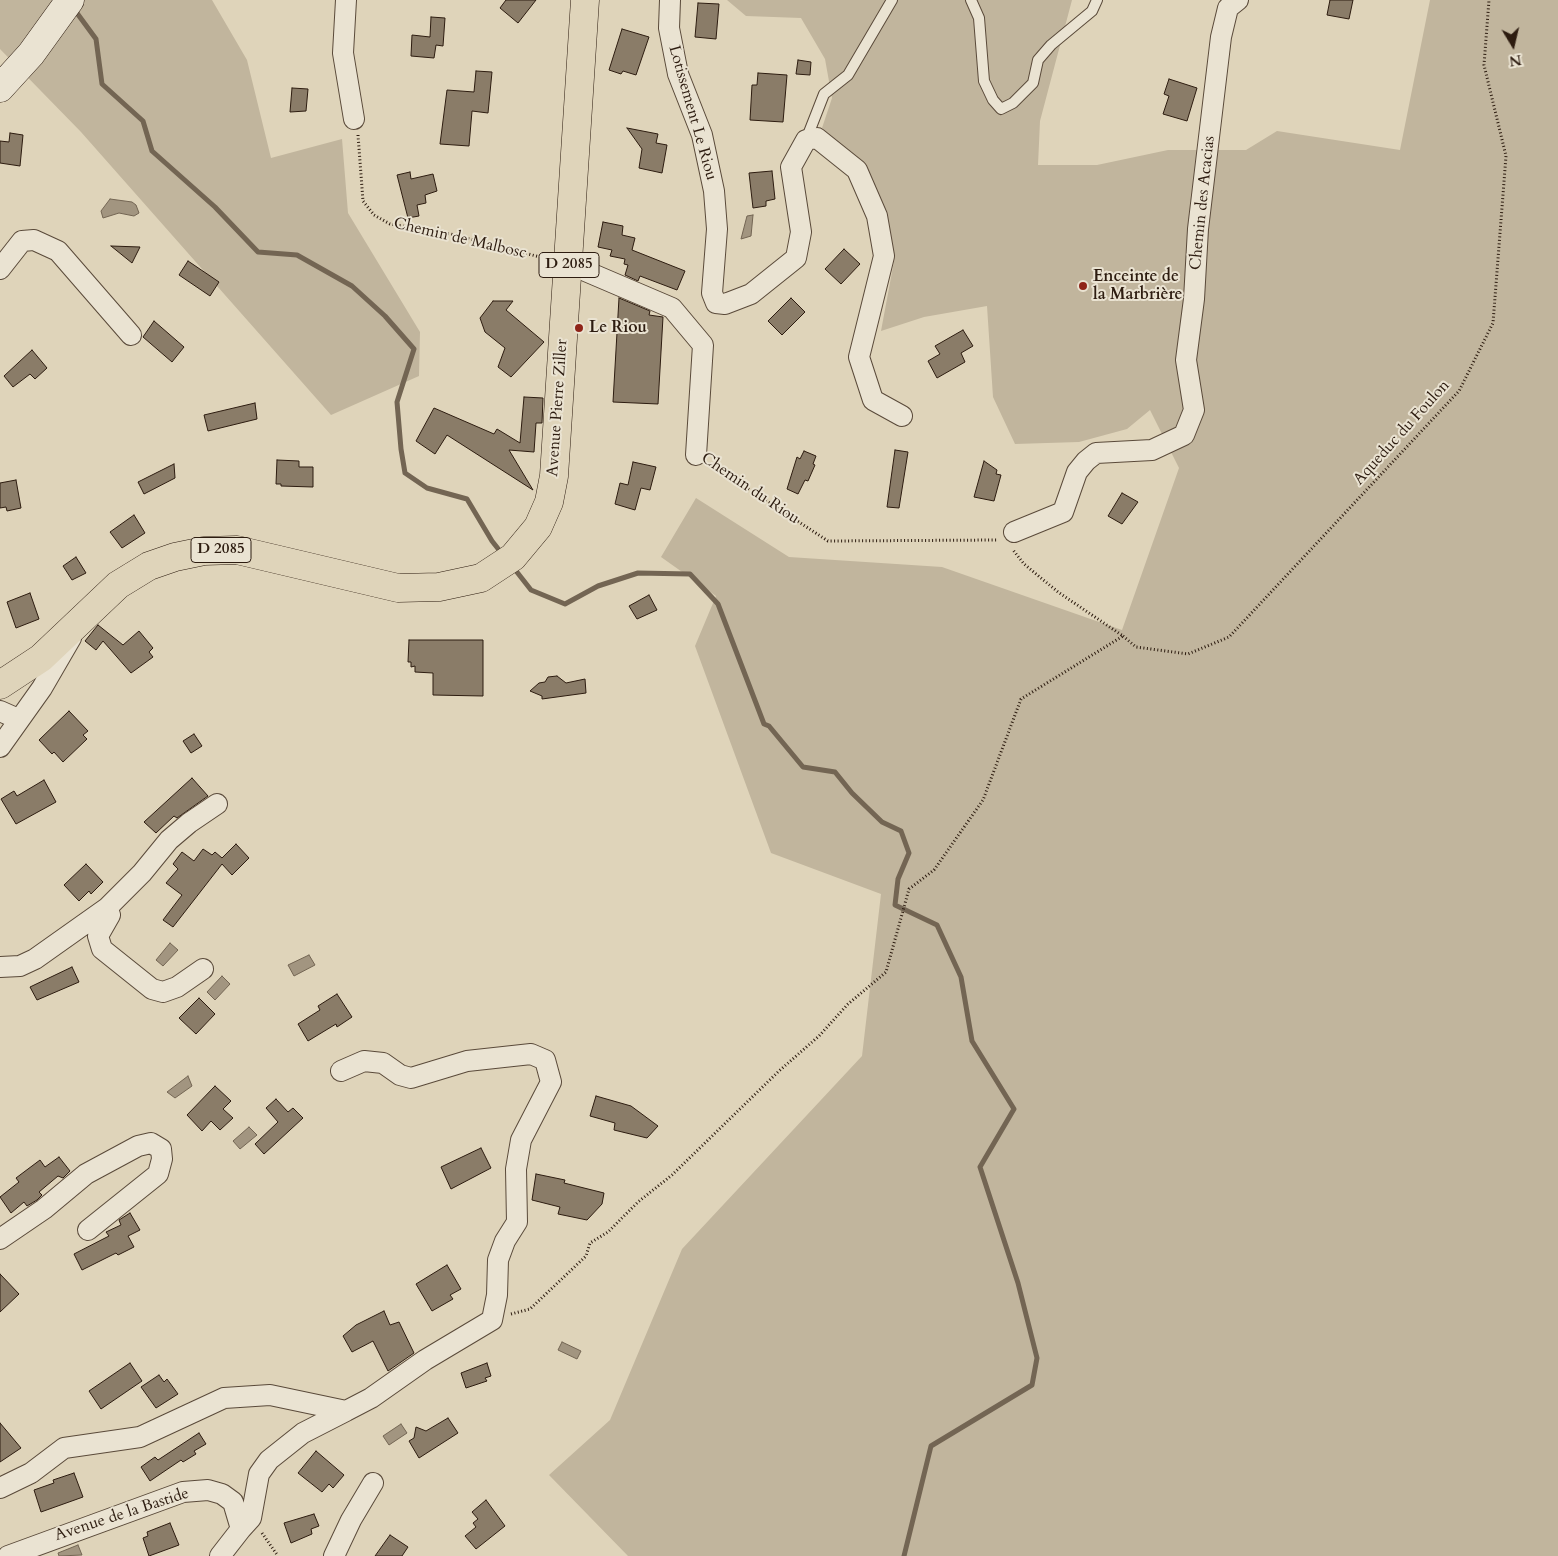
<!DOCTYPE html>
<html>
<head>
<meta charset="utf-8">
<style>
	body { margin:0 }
	#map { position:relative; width:1558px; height:1556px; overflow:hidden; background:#dfd4ba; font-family:Cardo,serif }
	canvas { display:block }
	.north { position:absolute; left:1488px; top:20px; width:50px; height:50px; -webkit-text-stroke:4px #eae3d2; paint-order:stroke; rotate:171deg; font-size:14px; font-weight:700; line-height:20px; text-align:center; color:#2d1c10 }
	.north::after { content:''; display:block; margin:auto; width:18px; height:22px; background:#2d1c10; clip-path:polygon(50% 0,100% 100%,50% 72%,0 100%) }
</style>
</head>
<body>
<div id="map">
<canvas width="1558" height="1556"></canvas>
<div class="north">N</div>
</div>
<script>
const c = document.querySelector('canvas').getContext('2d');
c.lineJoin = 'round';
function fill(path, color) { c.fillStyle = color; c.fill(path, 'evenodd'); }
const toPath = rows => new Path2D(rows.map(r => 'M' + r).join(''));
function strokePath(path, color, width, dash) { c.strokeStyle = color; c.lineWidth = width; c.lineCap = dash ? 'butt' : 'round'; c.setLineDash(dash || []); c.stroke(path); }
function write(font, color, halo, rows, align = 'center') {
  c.font = font + ' Cardo,serif'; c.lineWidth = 4; c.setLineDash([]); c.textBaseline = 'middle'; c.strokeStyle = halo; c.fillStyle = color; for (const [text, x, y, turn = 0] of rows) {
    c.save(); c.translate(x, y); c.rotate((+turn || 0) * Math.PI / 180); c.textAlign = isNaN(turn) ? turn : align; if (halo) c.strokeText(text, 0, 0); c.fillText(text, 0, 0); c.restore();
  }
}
fill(toPath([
	[0,0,212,0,247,60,271,158,342,139,348,213,420,332,419,376,331,415,81,132,0,49],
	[727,0,1072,0,1040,121,1038,165,1097,165,1168,150,1246,150,1277,131,1400,150,1430,0,1558,0,1558,1556,628,1556,549,1475,610,1420,682,1249,862,1056,881,894,771,853,695,646,716,596,661,557,696,498,789,557,942,567,1122,630,1179,468,1150,410,1127,429,1079,442,1015,444,993,397,987,306,924,317,881,331,895,256,879,204,852,154,822,128,832,98,825,59,801,18,746,16]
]), '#c1b59d');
const water = toPath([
	[110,199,132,202,136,205,139,213,134,216,119,213,103,218,101,211,110,199],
	[753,215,751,236,741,239,747,216,753,215],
	[170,943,178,950,163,966,156,960,170,943],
	[309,955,315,965,294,976,288,965,309,955],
	[222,976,230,984,215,1000,207,992,222,976],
	[188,1076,192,1086,175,1098,167,1092,188,1076],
	[249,1127,257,1135,240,1149,233,1141,249,1127],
	[562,1342,581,1351,577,1359,558,1350,562,1342],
	[401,1424,407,1433,389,1445,383,1436,401,1424],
	[78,1545,82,1555,59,1556,58,1553,78,1545]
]);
fill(water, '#a29580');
strokePath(water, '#736553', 1);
strokePath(toPath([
	[74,9,96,39,102,84,143,121,152,151,215,207,258,252,297,255,352,286,385,316,414,349,397,402,401,449,405,473,427,488,467,499,492,541,503,555],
	[513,567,531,590,565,604,598,586,638,573,690,574,718,604,764,724,769,726,803,767,835,772,852,793,882,822,901,831,909,853,898,879,895,905,937,925,961,977,972,1041,1014,1109,980,1167,1018,1283,1037,1358,1032,1385,931,1446,904,1556]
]), '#736553', 5);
const building = toPath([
	[506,0,536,0,518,23,500,8,506,0],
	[1330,0,1353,0,1349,19,1327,15,1330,0],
	[698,3,719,4,716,39,695,37,698,3],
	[431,17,445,18,443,46,436,45,434,58,411,56,412,35,430,37,431,17],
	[622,29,649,37,636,75,623,71,621,74,609,70,622,29],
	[798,60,811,62,810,75,796,74,798,60],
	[476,71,492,72,488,113,472,111,469,146,440,144,447,90,474,92,476,71],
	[758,73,787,75,783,122,750,120,752,85,757,85,758,73],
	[1169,79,1197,88,1187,121,1163,114,1169,96,1164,94,1169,79],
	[292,88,308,89,306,111,290,112,292,88],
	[627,128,658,134,656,143,667,145,662,173,639,168,642,149,627,128],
	[10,133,23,135,20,166,0,163,0,141,9,142,10,133],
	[772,171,775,199,766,201,766,206,753,208,749,173,772,171],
	[410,172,411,179,433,174,437,191,425,195,426,203,417,205,419,216,408,218,397,175,410,172],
	[603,222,623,226,622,235,635,238,632,250,685,271,677,290,640,276,638,281,625,275,628,265,624,264,625,259,610,256,612,250,598,247,603,222],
	[111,246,140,247,132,263,111,246],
	[844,249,860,264,841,284,825,269,844,249],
	[188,261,219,282,210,296,179,275,188,261],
	[619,298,650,311,649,315,663,317,658,404,613,402,619,298],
	[791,298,805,312,782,335,768,321,791,298],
	[493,301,513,301,506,310,544,342,511,377,498,367,505,348,485,332,480,318,493,301],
	[154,321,184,347,172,362,143,337,154,321],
	[963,330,973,346,961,353,965,362,937,378,928,361,940,354,935,346,963,330],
	[32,350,47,368,35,379,30,374,13,387,4,376,32,350],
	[524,397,543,398,542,423,536,423,534,452,509,450,533,490,447,435,435,454,416,441,434,408,494,434,497,429,520,443,524,397],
	[255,403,257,419,208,431,204,415,255,403],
	[895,450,908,452,899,508,887,507,895,450],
	[804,451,816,456,813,464,815,465,808,481,805,480,798,494,787,489,797,457,800,459,804,451],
	[277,460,299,461,299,467,313,467,313,487,281,486,281,484,276,484,277,460],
	[984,461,997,470,996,474,1001,475,994,501,974,497,984,461],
	[633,462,656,467,650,490,641,488,635,510,615,504,620,483,628,485,633,462],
	[174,464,175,478,144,494,138,482,174,464],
	[16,480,21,508,7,511,6,507,0,508,0,483,16,480],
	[1122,493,1138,502,1122,524,1108,516,1122,493],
	[134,515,145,533,122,548,110,532,134,515],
	[76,557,86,573,72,580,63,566,76,557],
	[30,593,39,619,16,628,7,602,30,593],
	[649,595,657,610,637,619,629,606,649,595],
	[98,625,123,645,139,631,153,648,149,652,153,657,131,673,103,641,96,650,85,641,98,625],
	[409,640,483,640,483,696,433,695,433,673,415,672,415,666,411,667,411,662,408,662,409,640],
	[557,676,566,683,585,679,586,693,542,699,542,696,530,691,539,683,545,682,548,677,557,676],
	[69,711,88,731,83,735,87,739,63,762,54,752,52,754,39,740,69,711],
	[194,734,202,746,191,753,183,741,194,734],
	[192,778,208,796,177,818,174,816,156,833,144,822,192,778],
	[44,780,56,802,16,824,1,799,14,791,17,796,44,780],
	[236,844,249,858,232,875,222,864,173,927,163,920,182,895,166,883,178,869,173,864,182,852,194,861,203,849,212,855,215,852,222,858,236,844],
	[86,864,103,882,91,894,89,891,79,901,64,885,86,864],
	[72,967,79,982,37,1000,30,987,72,967],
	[337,994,352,1017,337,1027,336,1024,308,1041,298,1024,320,1010,318,1006,337,994],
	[199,998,215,1014,196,1034,179,1018,199,998],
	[215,1086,231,1101,223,1109,233,1118,220,1130,211,1121,202,1131,187,1115,215,1086],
	[596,1096,631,1106,658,1126,647,1138,614,1130,615,1123,590,1116,596,1096],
	[276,1099,288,1112,293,1108,303,1118,264,1154,255,1144,278,1122,266,1108,276,1099],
	[481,1148,491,1168,451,1189,441,1167,481,1148],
	[59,1157,70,1171,63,1178,58,1176,39,1192,42,1195,37,1200,27,1206,24,1202,11,1213,0,1197,19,1182,16,1178,40,1160,45,1167,59,1157],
	[536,1174,565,1180,564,1183,604,1193,602,1204,587,1220,558,1214,560,1207,532,1200,536,1174],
	[130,1213,140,1230,128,1236,134,1247,118,1255,116,1253,82,1270,74,1254,109,1236,106,1232,121,1225,119,1220,130,1213],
	[447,1265,461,1289,450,1295,453,1299,432,1311,416,1284,447,1265],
	[0,1274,19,1294,0,1312,0,1274],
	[384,1311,390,1325,399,1322,414,1353,388,1371,373,1341,352,1352,343,1336,356,1325,384,1311],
	[130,1363,142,1381,101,1409,89,1391,130,1363],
	[487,1363,491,1376,485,1378,487,1381,466,1388,461,1373,487,1363],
	[159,1375,164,1382,167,1379,178,1394,156,1408,141,1387,159,1375],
	[448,1418,458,1433,419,1458,409,1441,414,1438,416,1427,426,1431,448,1418],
	[0,1423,21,1448,0,1462,0,1423],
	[199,1433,206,1444,194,1451,196,1454,183,1462,181,1460,150,1481,141,1467,155,1457,158,1460,199,1433],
	[316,1451,344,1475,333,1488,329,1484,322,1492,298,1473,316,1451],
	[74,1473,83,1497,41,1512,34,1490,54,1483,53,1480,74,1473],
	[486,1500,505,1526,476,1549,465,1536,476,1527,473,1523,478,1519,472,1512,486,1500],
	[314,1514,319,1526,311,1529,312,1534,291,1543,284,1523,314,1514],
	[170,1523,179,1545,149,1556,143,1538,148,1536,147,1532,170,1523],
	[390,1535,408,1547,402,1556,375,1556,390,1535]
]);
fill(building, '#8a7c68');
strokePath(building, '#2d1c10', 1);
const service = toPath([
	[971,0,979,18,984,81,993,100,1001,109,1013,103,1033,83,1038,60,1051,45,1092,11,1097,0],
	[806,140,824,94,848,75,892,0]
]);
const minor = toPath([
	[346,0,343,53,354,119],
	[670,0,669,28,678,74,702,135,714,191,717,229,712,293,716,303,725,304,751,294,796,258,801,232,791,167,806,140,817,138,857,170,877,216,884,256,859,357,873,400,902,416],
	[569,268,583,270,672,308,703,345,696,455],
	[0,269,22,241,34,240,58,251,131,335],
	[1014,532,1063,512,1077,472,1086,461,1096,453,1152,450,1184,435,1194,410,1186,360,1194,299,1198,229,1221,37,1228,8,1238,0],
	[0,711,18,719],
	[0,747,42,688,71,638],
	[107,908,110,915,98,936,102,949,152,989,163,992,177,987,203,969],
	[0,967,20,966,35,959,107,908,142,873,169,840,189,823,217,804],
	[0,1239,44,1209,86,1174,138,1146,151,1143,161,1149,162,1159,158,1174,88,1230],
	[0,1488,31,1473,64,1448,140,1437,224,1398,270,1395,346,1411,371,1398,425,1360,492,1320,497,1295,498,1260,505,1241,517,1222,516,1169,521,1140,551,1082,545,1060,531,1054,467,1061,411,1078,400,1075,383,1063,364,1061,341,1071],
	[241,1529,251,1518,259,1474,269,1460,303,1433,346,1411],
	[8,1556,183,1492,208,1490,222,1494,233,1502,241,1529,220,1556],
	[334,1556,351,1520,373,1483]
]);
const secondary = toPath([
	[0,88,31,54,70,0]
]);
const primary = toPath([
	[0,685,41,658,118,585,149,566,175,557,204,551,237,550,398,588,439,587,481,578,513,557,538,527,549,502,554,476,585,0]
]);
strokePath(service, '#5a4a3a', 12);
strokePath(minor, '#5a4a3a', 22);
strokePath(secondary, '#2d1c10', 29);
strokePath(primary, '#2d1c10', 29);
strokePath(toPath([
	[358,135,363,201,374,215,390,224,450,234,540,257,547,256],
	[710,464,828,541,998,540],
	[1123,636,1136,647,1188,654,1229,637,1459,391,1493,323,1506,156,1484,65,1489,0],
	[511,1314,530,1309,586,1256,590,1243,608,1232,638,1202,672,1175,779,1071,819,1036,848,1004,886,972,909,889,934,870,983,800,1021,699,1123,636,1058,592,1024,564,1013,550],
	[262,1533,278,1556]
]), '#2d1c10', 3, [1, 2.5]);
strokePath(service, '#eae3d2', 10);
strokePath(minor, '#eae3d2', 20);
strokePath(secondary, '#eae3d2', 28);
strokePath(primary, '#dfd4ba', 28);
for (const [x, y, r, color] of [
	[1083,286,5,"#8f2418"],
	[579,328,5,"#8f2418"]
]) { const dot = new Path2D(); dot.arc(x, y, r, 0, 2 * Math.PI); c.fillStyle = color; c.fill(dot); strokePath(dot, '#eae3d2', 2); }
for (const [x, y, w] of [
	[569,265,60],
	[221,550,60]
]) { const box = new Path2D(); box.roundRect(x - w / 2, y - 12.5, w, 25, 4); c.fillStyle = '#eae3d2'; c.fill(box); strokePath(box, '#2d1c10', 1); }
write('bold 15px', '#2d1c10', null, [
	["D 2085",569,265],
	["D 2085",221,550]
]);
write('16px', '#2d1c10', '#eae3d2', [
	["Lotissement Le Riou",692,113,74],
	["Chemin des Acacias",1203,203,-84],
	["Chemin de Malbosc",460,239,13],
	["Avenue Pierre Ziller",558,408,-86],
	["Aqueduc du Foulon",1402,433,-48],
	["Chemin du Riou",750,489,34],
	["Avenue de la Bastide",122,1515,-18]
]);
write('bold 16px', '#2d1c10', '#eae3d2', [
	["Enceinte de",1093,277],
	["la Marbrière",1093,295],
	["Le Riou",589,328]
], 'left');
</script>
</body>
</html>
